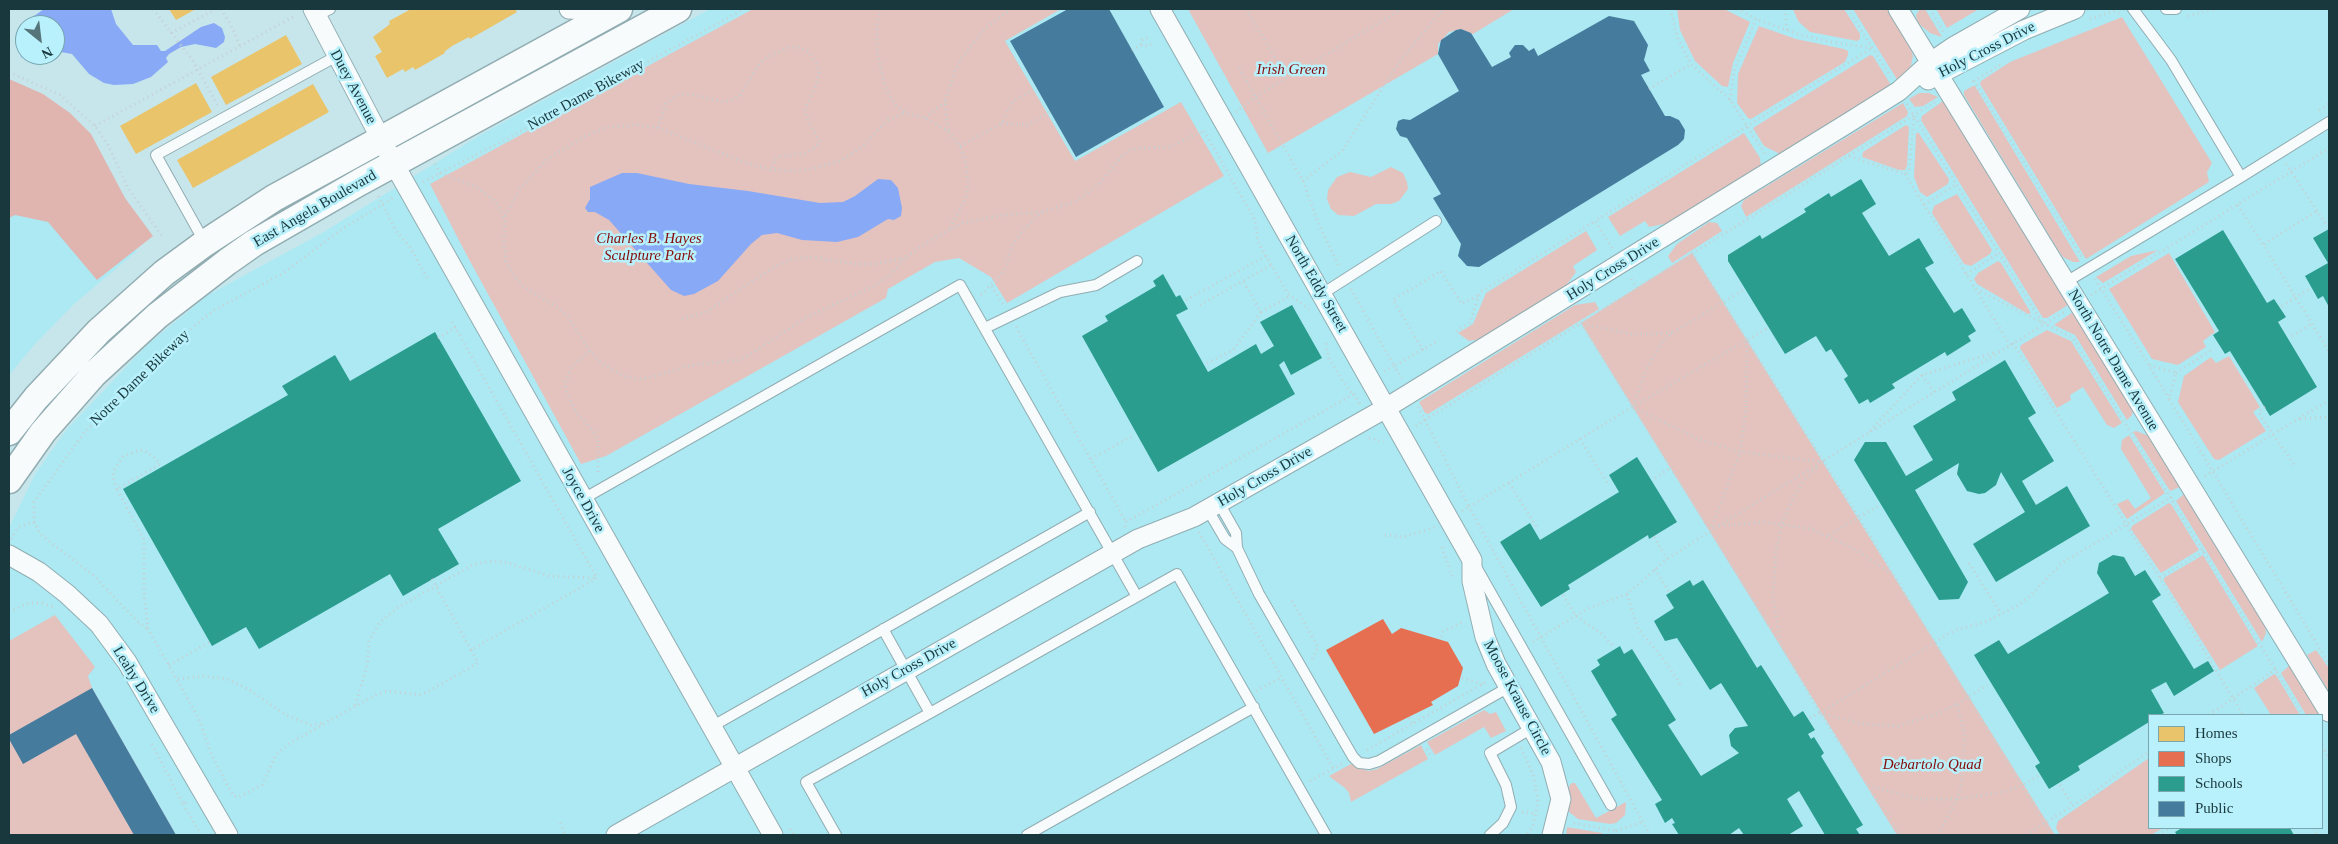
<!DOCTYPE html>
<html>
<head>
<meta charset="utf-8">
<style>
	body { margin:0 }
	#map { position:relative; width:2338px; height:844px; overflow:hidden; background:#c7e6ec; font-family:Georgia,serif }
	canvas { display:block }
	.frame { position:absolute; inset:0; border:10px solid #19383d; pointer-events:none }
	.legend { position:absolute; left:2148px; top:714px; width:175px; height:115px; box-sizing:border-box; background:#b8f1fb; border:1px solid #78a7af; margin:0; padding:6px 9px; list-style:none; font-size:15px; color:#19383d }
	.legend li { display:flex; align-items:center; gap:10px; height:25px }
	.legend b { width:25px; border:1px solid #78a7af }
	.north { position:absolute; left:15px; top:15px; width:50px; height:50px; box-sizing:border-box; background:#b8f1fb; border:1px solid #78a7af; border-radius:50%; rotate:151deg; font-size:14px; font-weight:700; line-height:20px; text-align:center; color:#19383d }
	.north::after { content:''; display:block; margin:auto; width:18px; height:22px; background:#56757a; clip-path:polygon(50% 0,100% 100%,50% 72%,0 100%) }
</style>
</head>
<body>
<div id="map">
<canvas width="2338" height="844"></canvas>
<div class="frame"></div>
<ul class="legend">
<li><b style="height:14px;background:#e9c46a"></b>Homes</li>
<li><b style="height:14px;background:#e76f51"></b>Shops</li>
<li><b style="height:14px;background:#2a9d8f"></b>Schools</li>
<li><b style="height:14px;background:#457b9d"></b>Public</li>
</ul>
<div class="north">N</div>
</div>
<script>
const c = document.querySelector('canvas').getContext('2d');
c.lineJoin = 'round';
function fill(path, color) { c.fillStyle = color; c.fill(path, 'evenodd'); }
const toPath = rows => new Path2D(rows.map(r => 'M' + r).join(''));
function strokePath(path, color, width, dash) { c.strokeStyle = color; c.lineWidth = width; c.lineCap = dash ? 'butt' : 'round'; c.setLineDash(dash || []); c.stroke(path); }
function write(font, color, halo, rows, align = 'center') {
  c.font = font + ' Georgia,serif'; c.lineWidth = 5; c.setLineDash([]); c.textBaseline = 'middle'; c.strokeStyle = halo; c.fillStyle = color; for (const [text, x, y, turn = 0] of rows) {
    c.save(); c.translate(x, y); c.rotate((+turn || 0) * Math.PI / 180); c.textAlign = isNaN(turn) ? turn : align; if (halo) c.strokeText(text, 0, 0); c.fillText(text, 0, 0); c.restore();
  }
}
fill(toPath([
	[710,9,2329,9,2329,835,9,835,9,528,35,474,67,429,147,345,208,295,322,233,482,134],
	[2149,715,2322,715,2322,828,2149,828],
	[9,107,111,201,137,251,74,304,35,344,9,375]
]), '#ace9f3');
fill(toPath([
	[753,9,1061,9,1005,41,1075,161,1181,102,1224,176,1007,303,991,277,959,258,935,262,888,289,886,298,606,456,581,464,465,252,430,184],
	[1188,9,1514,9,1473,34,1461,29,1449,32,1438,44,1438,54,1268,153],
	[1677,9,1724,9,1750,22,1733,63,1728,87,1722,86,1695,61,1680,30],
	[1793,9,1844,9,1860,34,1860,39,1857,41,1810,32,1798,21],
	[1853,9,1887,9,1910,46,1913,56,1910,70,1898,81],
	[1920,9,1925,9,1942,37,1930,33,1918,23,1916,15],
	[1936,9,1979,9,1947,28],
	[2122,17,2212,163,2207,172,2209,182,2086,259,1980,84,1981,81,2010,62],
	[1759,26,1796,39,1844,49,1848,51,1848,55,1845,62,1751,119,1748,118,1737,103,1738,74],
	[1870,55,1873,56,1891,85,1780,154,1764,146,1753,128],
	[1973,86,1975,86,2080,262,2073,262,2063,257,2058,250,1964,95,1964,91],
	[1919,93,1929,93,1938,97,1923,106,1915,107,1909,99],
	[1943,101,2068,305,2047,318,2043,318,1921,120,1922,116],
	[1903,103,1908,112,1907,116,1746,217,1741,206,1744,200],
	[1906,125,1909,127,1907,166,1905,170,1899,170,1862,157,1863,152],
	[1918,132,1949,179,1948,184,1927,197,1920,192,1914,177,1916,134],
	[1744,133,1760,158,1761,167,1669,223,1649,227,1645,221,1620,236,1608,217],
	[1391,167,1403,173,1407,182,1408,189,1399,201,1391,204,1376,204,1354,216,1338,215,1331,209,1327,199,1328,190,1337,177,1350,172,1371,177],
	[1957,194,1992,250,1990,254,1971,266,1964,264,1932,213,1934,206],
	[1709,222,1717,223,1722,231,1672,263,1668,256,1677,244],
	[1586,231,1597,250,1573,266,1576,272,1565,287,1481,339,1469,341,1458,333,1473,324,1486,293],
	[2158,250,2103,283,2096,277,2131,256],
	[1692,253,1723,302,2055,835,1897,835,1581,323],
	[2169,253,2215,332,2203,341,2206,347,2178,365,2152,359,2109,289],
	[1998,261,2001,263,2031,313,2028,314,1977,284,1974,279,1978,273],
	[1595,302,1599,309,1428,414,1425,413,1419,402,1575,305],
	[2073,312,2133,409,2132,415,2127,420,2075,335,2054,325],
	[2047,330,2071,341,2122,423,2114,428,2107,425,2083,387,2070,395,2071,400,2057,408,2020,348,2021,345],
	[2229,356,2260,407,2253,412,2266,431,2219,460,2214,459,2178,402,2184,376,2211,357,2216,363],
	[2136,431,2149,436,2180,487,2170,491,2133,432],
	[2129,435,2165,493,2127,519,2117,504,2128,499,2135,509,2151,498,2121,449,2122,440],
	[2184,494,2265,624,2266,633,2262,642,2176,501],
	[2169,503,2171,504,2199,550,2161,573,2131,529,2132,526],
	[2203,555,2258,646,2220,670,2164,581,2164,578],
	[55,615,95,667,88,676,92,688,176,835,9,835,9,641],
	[2316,650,2329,668,2329,692,2307,655],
	[2289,666,2320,715,2306,715,2281,673],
	[2274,674,2276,675,2300,715,2271,715,2254,688],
	[1484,710,1490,714,1496,712,1506,731,1491,738,1484,727,1435,755,1427,742],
	[1421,745,1428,759,1351,802,1349,793,1345,788,1329,776,1351,764,1368,771,1377,769],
	[2149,758,2149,828,2163,828,2151,835,2060,835,2056,828,2058,821],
	[1572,783,1575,783,1596,818,1626,802,1625,815,1616,823,1610,824,1578,819,1569,812,1569,786],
	[1567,827,1602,833,1603,835,1566,835]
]), '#e4c3bf');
fill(toPath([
	[9,79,43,94,70,113,91,134,125,198,153,236,97,280,48,222,15,215,9,218]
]), '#e0b4af');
fill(toPath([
	[44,9,111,9,116,24,133,45,157,45,161,51,165,51,201,27,214,23,222,28,225,37,224,42,216,48,195,44,181,47,169,54,166,58,168,62,151,77,133,84,114,85,104,83,89,74,72,54,55,51,55,25,27,25,34,16],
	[25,29,25,55,38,55,27,60,21,57,20,51],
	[622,173,637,173,689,184,748,191,820,203,843,202,855,196,878,179,891,180,898,188,902,208,901,216,894,220,888,219,858,237,837,242,802,240,777,233,762,235,751,244,718,281,694,294,684,296,671,290,609,220,595,212,588,212,585,208,590,199,590,187]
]), '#88a9f6');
fill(toPath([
	[169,9,196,9,176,20],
	[411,9,515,9,517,12,470,39,469,37,452,46,444,52,445,53,415,70,413,67,405,72,403,69,387,78,375,56,382,52,373,37,390,24,389,21],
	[286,35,302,64,226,105,211,77],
	[196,83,212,112,136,154,120,126],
	[313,84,329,112,193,188,177,160]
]), '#e9c46a');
fill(toPath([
	[1383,619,1392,634,1401,628,1448,642,1463,668,1458,686,1431,702,1433,705,1374,734,1326,650]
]), '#e76f51');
fill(toPath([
	[1861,179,1876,204,1862,213,1889,256,1919,238,1934,263,1925,268,1954,313,1962,308,1976,331,1968,336,1971,341,1947,356,1945,352,1892,384,1895,388,1870,403,1868,399,1859,404,1844,379,1848,376,1831,349,1826,352,1816,336,1785,354,1728,261,1728,255,1760,235,1762,239,1806,212,1804,209,1829,193,1831,197],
	[2329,229,2329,307,2323,296,2318,299,2305,276,2328,263,2313,238],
	[2223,230,2267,303,2274,299,2286,317,2278,322,2317,387,2270,416,2230,351,2225,354,2213,335,2219,331,2175,259],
	[1163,274,1176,297,1180,295,1188,309,1176,315,1208,372,1256,344,1261,354,1274,346,1260,322,1292,305,1322,358,1291,375,1284,361,1279,365,1295,394,1158,472,1082,336,1108,321,1105,316,1156,286,1153,281],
	[435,332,521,481,438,529,459,564,403,596,390,574,259,649,246,627,212,646,123,489,288,395,282,386,335,355,350,381],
	[2005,360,2036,413,2028,418,2054,461,2022,481,2036,505,2067,486,2090,526,1996,582,1973,544,2025,512,2001,472,1996,485,1985,493,1979,494,1967,491,1957,474,1959,463,1915,490,1968,582,1959,599,1939,600,1854,460,1865,442,1886,442,1906,476,1933,460,1913,426,1956,400,1952,392],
	[1637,457,1677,522,1649,539,1648,535,1568,585,1570,589,1541,607,1500,542,1530,523,1540,540,1619,492,1609,475],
	[2113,555,2124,557,2135,576,2145,570,2161,595,2152,601,2194,669,2208,661,2214,671,2174,696,2166,682,2151,690,2164,713,2160,715,2149,715,2149,722,2078,766,2080,770,2049,789,2035,766,2040,763,1974,655,1999,640,2008,654,2109,593,2097,573,2099,563],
	[1690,580,1693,586,1703,580,1757,668,1761,665,1794,717,1803,711,1815,730,1808,734,1811,739,1814,737,1824,753,1821,756,1863,825,1856,829,1860,835,1825,835,1799,791,1787,799,1803,826,1788,835,1744,835,1739,828,1729,835,1679,835,1672,824,1675,823,1672,818,1665,823,1655,804,1662,800,1611,719,1617,715,1591,671,1600,665,1597,660,1620,646,1624,654,1632,649,1676,720,1668,725,1701,776,1739,753,1731,746,1729,735,1735,728,1748,726,1721,683,1710,690,1677,638,1665,641,1654,621,1674,608,1666,595],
	[2182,828,2290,828,2294,835,2177,835,2175,832]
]), '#2a9d8f');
fill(toPath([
	[1068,9,1109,9,1164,107,1076,157,1010,41],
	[1609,16,1634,21,1648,45,1644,60,1650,71,1641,75,1665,116,1670,116,1679,120,1685,130,1684,139,1678,145,1479,267,1467,266,1458,256,1461,244,1433,198,1441,194,1407,138,1400,136,1396,129,1398,121,1403,119,1410,120,1459,91,1438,54,1441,40,1456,30,1461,29,1471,33,1492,67,1511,57,1509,53,1515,45,1523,45,1529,51,1534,48,1538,56],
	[92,688,176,835,134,835,76,734,23,764,9,739,9,735]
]), '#457b9d');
const lane = toPath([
	[2133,9,2171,60,2241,177],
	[2166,9,2176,9],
	[316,16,330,9],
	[205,243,156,155,337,56],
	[2066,282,2241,177,2329,122],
	[1322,294,1436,221],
	[985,328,1060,292,1096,285,1137,261],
	[583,499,960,285,1136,595],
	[1219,503,1236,533,1237,548,1259,594,1353,757,1359,763,1369,764,1379,761,1509,687],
	[1208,510,1225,539,1237,548],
	[1475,565,1611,805],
	[930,713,1177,574,1326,835],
	[711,727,1090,512],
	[836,835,806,782,930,713,883,629],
	[1027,835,1254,707],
	[1490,835,1503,823,1511,807,1506,785,1490,753,1532,728]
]);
const street = toPath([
	[313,9,394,164,773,835],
	[569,9,583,10],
	[1160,9,1472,560,1472,581,1485,637,1496,664,1551,762,1561,799,1552,835],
	[1898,9,2329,712],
	[1928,80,2024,30,2075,9],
	[9,555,39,572,67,594,99,624,127,662,228,835],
	[616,835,1138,539,1194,517,1386,408,1848,123,1899,91,1931,62,1953,47,2020,9]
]);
const secondary = toPath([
	[9,432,36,398,99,331,164,273,205,243,274,198,619,9],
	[9,480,43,432,94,374,157,316,227,262,254,243,360,182,678,9]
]);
strokePath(lane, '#91adb2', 12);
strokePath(street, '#91adb2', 21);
strokePath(secondary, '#91adb2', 29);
strokePath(toPath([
	[153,9,193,61,219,108],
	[221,9,233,29,240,46],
	[880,9,877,25,877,52,885,86,893,102,905,113,925,118,948,131,960,146,966,163,968,183,966,198,950,228],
	[1246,9,1287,78],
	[1670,9,1678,39,1691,64,1730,100,1766,155],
	[1737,9,1756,19,1798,34,1831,42,1872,48],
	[1785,9,1787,31],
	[1848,9,1891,77],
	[1930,9,1944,33],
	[2188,16,2216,9],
	[2090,19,2114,11,2121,14],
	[171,33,216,9],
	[1141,45,1142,40,1148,37],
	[1132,50,1141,45,1147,46,1152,44],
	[2000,65,1974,81,2083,259],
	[1239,68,1303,181,1319,225,1340,268],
	[9,72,60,95,95,126,108,145,128,188,162,236],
	[1649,89,1691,64],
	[1730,100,1734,71,1756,19],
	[1907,104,2043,324],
	[2319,110,2329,104],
	[1236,112,1255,97,1402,9],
	[925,118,945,102],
	[1002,123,1027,125,1050,112],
	[95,126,293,17],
	[658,128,666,104,677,95,689,94,723,102,732,100,740,95,760,63,767,57,790,47,799,47,807,51,818,65,819,73,816,85,805,109,806,116,820,143,807,153,776,157,771,170],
	[948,130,945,101,955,71,962,58,985,28,1011,9],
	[1204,131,1255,220,1258,242,1288,294,1309,309],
	[960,146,1002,123,1013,101,1037,88],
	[1849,156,1905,174,1909,171,1914,116],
	[435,164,440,173,477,187,496,202,505,220,504,244,506,261,514,276,524,287,560,309,568,317,590,351,602,364,626,377,640,379,652,377,691,365,738,360,751,354,805,318,874,286,890,275,905,258,929,241,963,223,1003,215,1042,212],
	[2286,164,2326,224],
	[1905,174,2010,345],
	[1303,181,1342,151,1400,61,1443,9],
	[423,182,503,141,744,9],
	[378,196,396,231,410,247,427,278],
	[1924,205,1957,184],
	[2238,205,2329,351],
	[505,216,520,189,546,160,580,139,606,127,638,125,658,128,744,162,771,170,792,171,812,169,842,160,862,147,888,120,905,113],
	[2264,244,2317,211],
	[1612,248,1595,221,1872,48],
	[1692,253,1859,518,2052,835],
	[1966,274,1999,253],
	[2095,279,2149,365],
	[992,286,1004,306],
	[1637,288,1935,102],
	[1351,289,1394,366,1439,340],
	[1976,289,2073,338,2303,715],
	[981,295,1004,271,1013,244,1023,230,1042,212,1074,202,1089,192,1100,183,1121,157,1129,150,1140,148,1169,147,1204,131],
	[2091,295,2329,148],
	[1186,300,1266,256],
	[1200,305,1271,265],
	[2282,306,2309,289],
	[1261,312,1290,296],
	[682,319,706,312,776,266,792,259,811,257,855,264,874,264,905,258],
	[452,322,597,578],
	[1581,323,1781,645,1820,713,1900,835],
	[1582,324,1632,334,1672,333],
	[1016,327,1126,522],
	[1456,331,1470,323,1479,294,1482,291,1595,221],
	[2292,336,2313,323],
	[438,338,456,327],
	[2013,343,2160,578,2243,715],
	[1423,350,1393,300,1441,271,1462,304,1479,295],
	[590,351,572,366,565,383,566,391,576,412,594,432,598,441,598,475],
	[1207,363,1233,350,1261,312,1243,281],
	[1384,371,1394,366,1402,378],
	[2176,373,2213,349],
	[1922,375,1934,392],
	[1354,394,1360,404],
	[2169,399,2149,365,2176,373,2169,399,2329,664],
	[1633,406,1646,370,1663,341,1672,333,1745,289],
	[1633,407,1698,439,1740,452,1824,462],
	[2265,407,2259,411,2261,417,2295,466],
	[2300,419,2329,417],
	[1416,426,1425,420,1418,407],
	[1870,431,1922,375,1996,352],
	[1369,438,1384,442],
	[1580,439,1608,484],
	[1091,459,1134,435],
	[2205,476,2329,400],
	[1655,478,1670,468],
	[1509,483,1538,529],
	[117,489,113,477,114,470,123,457,137,451,144,450,155,458,160,464,117,489,144,540,144,594,148,629,199,719,210,751,225,781,234,796,239,797,262,785,276,755,290,743,377,694,388,691,420,695,429,691,478,663,471,650,597,578],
	[1462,511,1469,507,1425,420,1637,288,1630,277],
	[34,522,40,534,93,575,137,621,148,629],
	[1719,526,1764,522,1811,529,1853,548,1892,574],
	[1125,527,1126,522,1354,394,1349,391,1328,357,1326,341],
	[1710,531,1740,452,1746,409,1747,341],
	[1199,532,1333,768],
	[1385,535,1404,537,1435,527],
	[1829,535,1878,506],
	[1654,537,1667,559],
	[11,539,18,527,34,522,34,502,84,433,167,348,214,310,282,274,342,229,393,198],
	[1442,547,1453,579],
	[1969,563,2001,614],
	[1655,569,1669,592],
	[2160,578,2204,551],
	[432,579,471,650],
	[1627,594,1638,629,1665,661,1682,687],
	[1563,595,1576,616,1602,634,1614,647],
	[1292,601,1318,647,1312,660],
	[9,612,28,603,42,603,53,607],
	[1441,637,1443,632,1462,622],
	[1533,642,1587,609,1627,594,1667,559,1718,526,2064,312],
	[1780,642,1773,597,1776,551,1782,524,1791,502,1805,479,1817,468],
	[169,665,210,642],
	[1462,678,1483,684],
	[178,679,202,676,227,679,248,689,286,715,311,725,323,723],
	[1256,691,1282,677],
	[1957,704,1987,685],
	[355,705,367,666,369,641,380,622,397,608,474,564,493,561,508,563,550,576,596,578],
	[2209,715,2276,669],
	[1409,718,1414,725],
	[1810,718,1820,713],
	[152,744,183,804,189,801],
	[2322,746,2329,758],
	[1521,748,1533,774,1538,801,1533,825,1527,835],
	[1427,749,1431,757],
	[1367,750,1486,682],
	[1310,781,1342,764],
	[1868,785,1918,799,1957,799,1961,786,1965,737,1957,704,1936,714,1898,726,1862,724,1820,713,1955,630,1985,622,2017,606,2030,596,2062,563,2175,495],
	[2060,785,2072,805],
	[183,804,201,835],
	[1522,812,1536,814],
	[560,823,566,835],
	[1574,823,1616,831],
	[2313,828,2318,835],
	[790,829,794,835],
	[1613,835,1616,831,1642,822],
	[1650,835,1469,507,1632,407,1768,328],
	[1938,835,1957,799,2003,792,2021,786,2038,776],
	[2026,835,2096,791,2122,770,2149,752],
	[2158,835,2170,828]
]), '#c6d0d2', 3, [1, 4]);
strokePath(lane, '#f7fbfc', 10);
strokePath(street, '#f7fbfc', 19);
strokePath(secondary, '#f7fbfc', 26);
write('15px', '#19383d', '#b8f1fb', [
	["Holy Cross Drive",1987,50,-27],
	["Duey Avenue",353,87,62],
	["Notre Dame Bikeway",586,95,-29],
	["East Angela Boulevard",315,209,-30],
	["Holy Cross Drive",1613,269,-32],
	["North Eddy Street",1316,284,60],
	["North Notre Dame Avenue",2113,360,59],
	["Notre Dame Bikeway",140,378,-44],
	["Holy Cross Drive",1265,477,-30],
	["Joyce Drive",583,500,61],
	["Holy Cross Drive",909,668,-29],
	["Leahy Drive",136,680,58],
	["Moose Krause Circle",1517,698,62]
]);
write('italic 15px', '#860b09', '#b8f1fb', [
	["Irish Green",1291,70],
	["Charles B. Hayes",649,239],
	["Sculpture Park",649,256],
	["Debartolo Quad",1932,765]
]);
</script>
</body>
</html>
